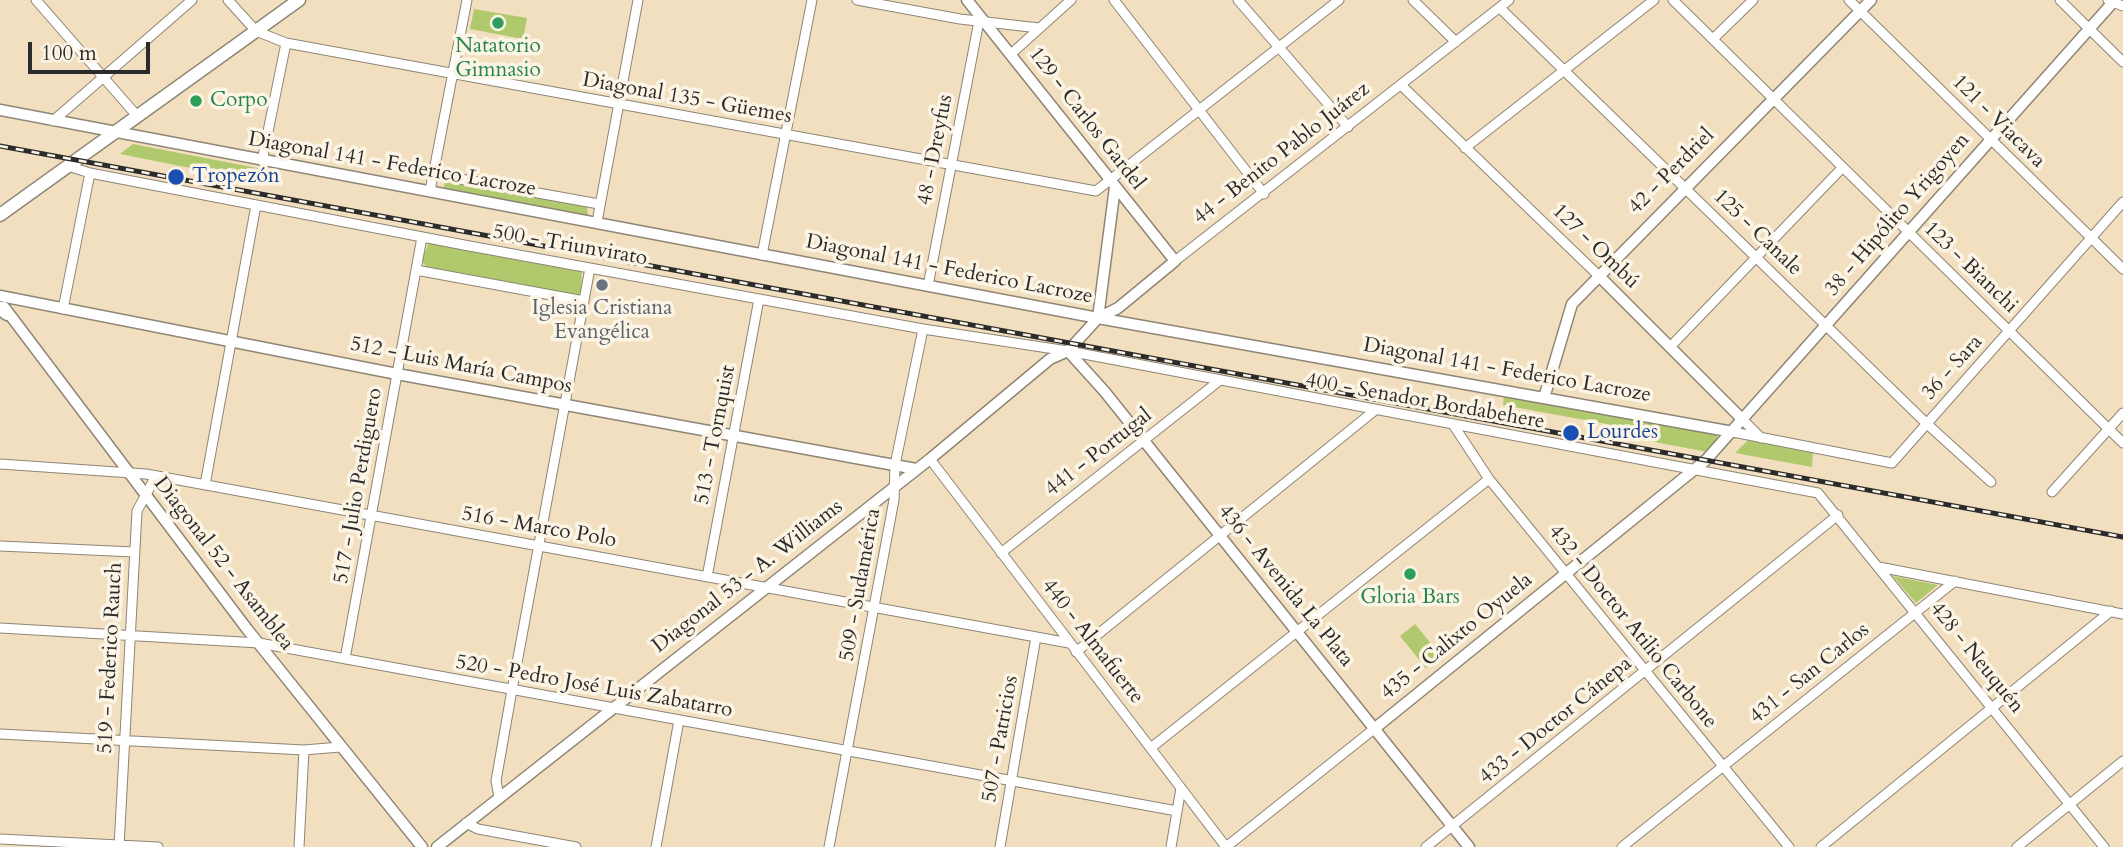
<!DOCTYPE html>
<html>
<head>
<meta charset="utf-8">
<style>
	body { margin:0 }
	#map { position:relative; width:2123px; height:847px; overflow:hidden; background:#f2dfbf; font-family:Cardo,serif }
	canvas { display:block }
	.scale { position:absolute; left:28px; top:42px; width:122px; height:32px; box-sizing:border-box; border:4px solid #2b2b2b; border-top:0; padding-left:9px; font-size:21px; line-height:24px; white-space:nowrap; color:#2b2b2b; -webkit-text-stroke:5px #fcf5e5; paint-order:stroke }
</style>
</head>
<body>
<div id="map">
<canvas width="2123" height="847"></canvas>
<div class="scale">100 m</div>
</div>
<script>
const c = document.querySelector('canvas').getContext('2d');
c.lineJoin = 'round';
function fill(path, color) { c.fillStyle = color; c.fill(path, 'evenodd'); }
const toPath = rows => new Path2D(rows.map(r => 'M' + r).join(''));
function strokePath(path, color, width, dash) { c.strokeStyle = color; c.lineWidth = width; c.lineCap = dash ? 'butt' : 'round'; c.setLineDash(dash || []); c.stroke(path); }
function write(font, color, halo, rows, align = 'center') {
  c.font = font + ' Cardo,serif'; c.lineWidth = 7; c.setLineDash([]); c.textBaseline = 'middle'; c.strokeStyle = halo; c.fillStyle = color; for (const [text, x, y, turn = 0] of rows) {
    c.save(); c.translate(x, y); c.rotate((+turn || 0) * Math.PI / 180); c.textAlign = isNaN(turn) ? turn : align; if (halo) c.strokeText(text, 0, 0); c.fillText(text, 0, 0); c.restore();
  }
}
fill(toPath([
	[474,9,527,18,523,39,470,29],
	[133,144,262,169,260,182,120,154],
	[445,181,587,206,588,215,585,218,443,191],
	[429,241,582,270,581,291,578,296,427,268,422,261],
	[1504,395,1716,433,1718,440,1708,452,1649,441,1650,432,1503,405],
	[1748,440,1813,452,1812,467,1735,453],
	[1893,576,1938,585,1916,603],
	[1415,624,1441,656,1426,668,1400,636]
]), '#b1c96d');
const minor = toPath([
	[36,0,138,117],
	[228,0,256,31,286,43,1096,191,1339,0],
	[857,0,960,19,1039,28],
	[1114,0,1264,194],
	[1238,0,1348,127],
	[1413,0,1456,42],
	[1673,0,2123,443],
	[1849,0,2123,269],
	[2060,0,2123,62],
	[2108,0,2123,6],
	[1500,8,1926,423,1991,482],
	[1713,39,1753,0],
	[1011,54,1071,0],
	[1401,85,1598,275],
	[53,121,192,0],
	[1465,148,1654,0],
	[262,161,286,43],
	[68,166,90,173,464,245,923,329,1068,351,1818,493,2104,847],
	[433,174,599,204],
	[430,191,467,0],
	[597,222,638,0],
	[762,255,812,0],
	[1175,261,1509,0],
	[416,270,584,301],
	[928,286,979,21],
	[63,309,90,173],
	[1671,346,1842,168],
	[1743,420,1761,438],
	[1454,426,1489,479,1789,847],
	[1733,432,1892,463,2123,202],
	[930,459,1226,847],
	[0,464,146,474,1069,643],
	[205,485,256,205],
	[2052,492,2123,413],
	[0,546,135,552],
	[1001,553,1219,381],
	[1879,567,2123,614],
	[707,577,759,299],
	[0,628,259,643,1177,811],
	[1076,652,1374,411],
	[345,659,422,237],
	[0,734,304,750,340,747],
	[1152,747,1489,479],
	[499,797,496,781,512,690,590,268],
	[466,823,478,829,576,847],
	[0,839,158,847],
	[119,847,137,511,156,476],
	[299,847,304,750],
	[656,847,679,720],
	[829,847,894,500,895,465,923,329],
	[1000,847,1036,637],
	[1171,847,1181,788],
	[1226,847,1374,729],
	[1426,847,1838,515],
	[1622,847,1955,581],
	[1821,847,2111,611],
	[2017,847,2123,761]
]);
const tertiary = toPath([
	[0,110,1098,318,1733,432],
	[1598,275,1743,420],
	[0,296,397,374,916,469],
	[4,307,247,629,422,847],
	[1098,318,1115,187],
	[1068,351,1105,392,1469,847],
	[1544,398,1572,304,1871,0],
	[1374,729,1706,460,2115,0],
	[437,847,930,459,1050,359,1068,351,1098,318,1118,308,1175,261,967,0]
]);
const secondary = toPath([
	[0,215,299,0],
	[0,308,7,314]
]);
strokePath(minor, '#8e8575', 11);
strokePath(tertiary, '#8e8575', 13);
strokePath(secondary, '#8e8575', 15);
strokePath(minor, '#fff', 9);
strokePath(tertiary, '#fff', 10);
strokePath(secondary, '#fff', 12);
const rail = toPath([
	[0,146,2123,537]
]);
strokePath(rail, '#2b2b2b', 5);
strokePath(rail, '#fcf5e5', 2.5, [8]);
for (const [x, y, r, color] of [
	[498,23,7,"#2e9e5b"],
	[196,101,7,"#2e9e5b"],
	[176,177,9,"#1a4fb4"],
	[602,285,7,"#6b7280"],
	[1571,433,9,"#1a4fb4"],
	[1410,574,7,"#2e9e5b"]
]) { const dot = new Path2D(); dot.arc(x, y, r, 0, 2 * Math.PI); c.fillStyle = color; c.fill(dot); strokePath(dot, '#fcf5e5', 2.5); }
write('21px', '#27864d', '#fcf5e5', [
	["Natatorio",498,47],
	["Gimnasio",498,71],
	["Corpo",210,101,"left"],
	["Gloria Bars",1410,598]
]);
write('21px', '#2b2b2b', '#fcf5e5', [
	["Diagonal 135 - Güemes",687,99,10],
	["129 - Carlos Gardel",1086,119,52],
	["121 - Viacava",1998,122,45],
	["48 - Dreyfus",936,150,-79],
	["44 - Benito Pablo Juárez",1282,154,-38],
	["Diagonal 141 - Federico Lacroze",392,165,10],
	["42 - Perdriel",1672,172,-45],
	["38 - Hipólito Yrigoyen",1898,215,-49],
	["125 - Canale",1757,233,44],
	["500 - Triunvirato",570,246,10],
	["127 - Ombú",1595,247,44],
	["123 - Bianchi",1970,268,44],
	["Diagonal 141 - Federico Lacroze",949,270,11],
	["512 - Luis María Campos",461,366,11],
	["36 - Sara",1953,368,-48],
	["Diagonal 141 - Federico Lacroze",1507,371,10],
	["400 - Senador Bordabehere",1425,402,10],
	["513 - Tornquist",716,435,-79],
	["441 - Portugal",1099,453,-38],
	["517 - Julio Perdiguero",359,486,-80],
	["516 - Marco Polo",539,528,10],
	["Diagonal 52 - Asamblea",223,564,52],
	["Diagonal 53 - A. Williams",748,577,-38],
	["509 - Sudamérica",861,585,-80],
	["436 - Avenida La Plata",1285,586,51],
	["432 - Doctor Atilio Carbone",1632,627,51],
	["435 - Calixto Oyuela",1457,637,-39],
	["440 - Almafuerte",1092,642,52],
	["519 - Federico Rauch",111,658,-87],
	["428 - Neuquén",1976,658,51],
	["431 - San Carlos",1810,674,-39],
	["520 - Pedro José Luis Zabatarro",594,687,10],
	["433 - Doctor Cánepa",1556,721,-39],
	["507 - Patricios",1001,739,-80]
]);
write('21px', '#164399', '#fcf5e5', [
	["Tropezón",192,177],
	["Lourdes",1587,433]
], 'left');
write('21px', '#5b616d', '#fcf5e5', [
	["Iglesia Cristiana",602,309],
	["Evangélica",602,333]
]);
</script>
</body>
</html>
